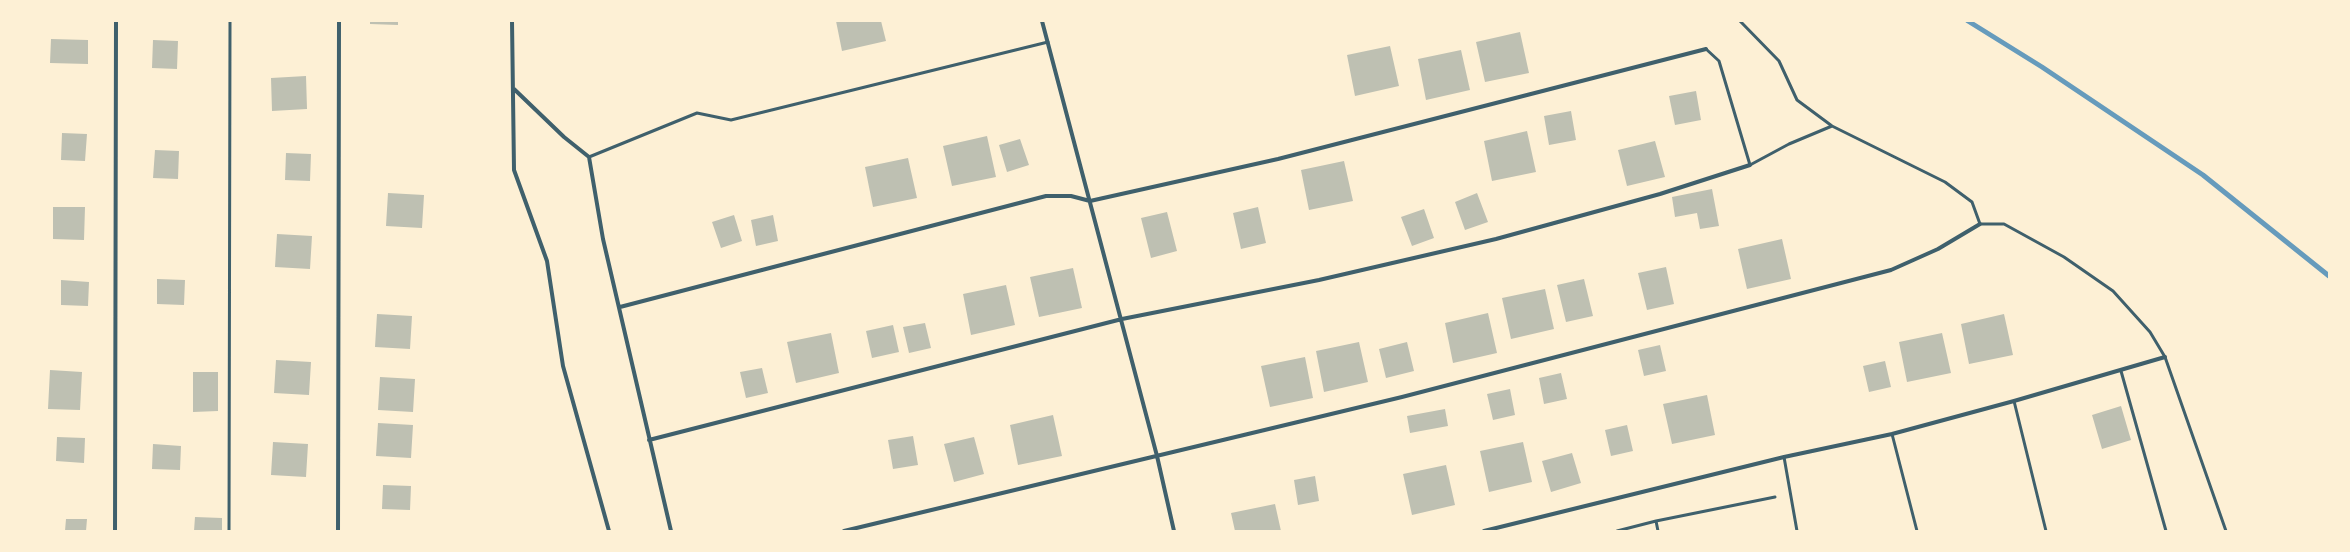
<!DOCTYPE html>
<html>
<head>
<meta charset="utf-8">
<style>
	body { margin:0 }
	#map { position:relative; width:2350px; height:552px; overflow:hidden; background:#fdf0d5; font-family:Raleway,sans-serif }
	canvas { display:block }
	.frame { position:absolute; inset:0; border:22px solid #fdf0d5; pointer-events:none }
</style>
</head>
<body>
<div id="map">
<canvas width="2350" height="552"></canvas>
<div class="frame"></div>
</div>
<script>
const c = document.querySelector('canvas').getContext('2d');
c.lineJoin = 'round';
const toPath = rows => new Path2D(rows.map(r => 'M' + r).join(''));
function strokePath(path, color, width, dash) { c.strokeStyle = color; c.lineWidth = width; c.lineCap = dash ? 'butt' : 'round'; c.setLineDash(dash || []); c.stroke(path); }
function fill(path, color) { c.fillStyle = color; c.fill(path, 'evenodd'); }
strokePath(toPath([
	[1968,21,2042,67,2203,175,2329,276]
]), '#669bbc', 5);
fill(toPath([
	[370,21,398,21,398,25,370,24],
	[836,21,881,21,886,41,842,51],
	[1520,32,1529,73,1485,82,1476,42],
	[51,39,88,40,88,64,50,63],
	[153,40,178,41,177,69,152,68],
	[1390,46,1399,86,1355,96,1347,55],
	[1461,50,1470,90,1426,100,1418,59],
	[306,76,307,109,272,111,271,78],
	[1696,91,1701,120,1675,125,1669,96],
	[1571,111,1576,140,1549,145,1544,116],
	[1527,131,1536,172,1492,181,1484,141],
	[62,133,87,134,85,161,61,160],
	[987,136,996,177,952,186,943,146],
	[1020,139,1029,165,1007,172,999,145],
	[1655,141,1665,177,1627,186,1618,150],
	[155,150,179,151,178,179,153,178],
	[286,153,311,154,310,181,285,180],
	[908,158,917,198,873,207,865,167],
	[1344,161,1353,201,1309,210,1301,170],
	[1712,189,1719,226,1700,229,1697,213,1675,217,1672,197],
	[388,193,424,195,422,228,386,226],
	[1477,193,1488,222,1465,230,1455,202],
	[53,207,85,207,84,240,53,239],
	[1258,207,1266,243,1241,249,1233,213],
	[1424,209,1434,238,1412,246,1401,217],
	[1167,212,1177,251,1151,258,1141,218],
	[734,215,742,241,721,248,712,222],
	[773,215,778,241,756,246,751,220],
	[277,234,312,236,310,269,275,267],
	[1782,239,1791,279,1747,289,1738,249],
	[1666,267,1674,304,1647,310,1638,273],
	[1073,268,1082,308,1039,317,1030,277],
	[157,279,185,280,184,305,157,304],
	[1584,279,1593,316,1566,322,1557,285],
	[61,280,89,282,88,306,61,305],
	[1006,285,1015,325,971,335,963,294],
	[1545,289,1554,329,1511,339,1502,298],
	[1488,313,1497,353,1453,363,1445,323],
	[377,314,412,316,410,349,375,347],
	[2004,314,2013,355,1969,364,1961,324],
	[925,323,931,348,909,353,903,327],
	[893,325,899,352,872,358,866,331],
	[831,333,839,373,796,383,787,342],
	[1942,333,1951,373,1907,382,1899,342],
	[1359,342,1368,382,1324,392,1316,351],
	[1407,342,1414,371,1386,378,1379,349],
	[1660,345,1666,371,1644,376,1638,350],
	[1305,357,1313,398,1270,407,1261,366],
	[276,360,311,362,309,395,274,393],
	[1885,361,1891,387,1869,392,1863,366],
	[762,368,768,393,746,398,740,372],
	[50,370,82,372,80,410,48,409],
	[193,372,218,372,218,411,193,412],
	[1561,373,1567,399,1544,404,1539,378],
	[380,377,415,379,413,412,378,410],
	[1510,389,1515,415,1493,420,1487,394],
	[1707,395,1715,435,1672,444,1663,404],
	[2121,406,2131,440,2102,449,2092,415],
	[1445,409,1448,426,1410,433,1407,416],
	[1053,415,1062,456,1018,465,1010,425],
	[378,423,413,425,411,458,376,456],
	[1627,425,1633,451,1611,456,1605,430],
	[913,436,918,465,893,469,888,440],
	[57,437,85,438,84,463,56,461],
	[974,437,984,474,954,482,944,444],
	[273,442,308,444,306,477,271,475],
	[1523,442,1532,482,1489,492,1480,451],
	[153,444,181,446,180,470,152,469],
	[1572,453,1581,483,1551,492,1542,461],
	[1446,465,1455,505,1412,515,1403,474],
	[1315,476,1319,501,1298,505,1294,480],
	[383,485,411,486,410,510,382,509],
	[1275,504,1281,531,1235,531,1231,513],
	[195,517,222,518,222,531,194,531],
	[66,519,87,519,86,531,65,531]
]), '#bec0b2');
strokePath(toPath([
	[1740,21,1779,61,1797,100,1832,126,1945,182,1972,202,1980,224,2004,224,2064,257,2113,291,2150,332,2165,357,2226,531],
	[1706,49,1719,61,1750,165,1789,144,1832,126],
	[589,157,697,113,731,120,1048,42],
	[2121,371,2166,531],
	[2014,401,2046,531],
	[1892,434,1917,531],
	[1784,457,1797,531],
	[1656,521,1658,531],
	[229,531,230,21],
	[1617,531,1656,521,1775,497]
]), '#3f606c', 3);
strokePath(toPath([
	[512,21,514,170,547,261,563,366,609,531],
	[1042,21,1157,456,1174,531],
	[514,89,564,137,589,157,603,239,671,531],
	[620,307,1046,196,1071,196,1090,201,1278,159,1706,49],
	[649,440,1122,319,1319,280,1496,239,1660,194,1750,165],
	[115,531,116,21],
	[338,531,339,21],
	[844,531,1402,397,1891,270,1938,249,1980,224],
	[1484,531,1784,457,1892,434,2014,401,2165,357]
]), '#3f606c', 4);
</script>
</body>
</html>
